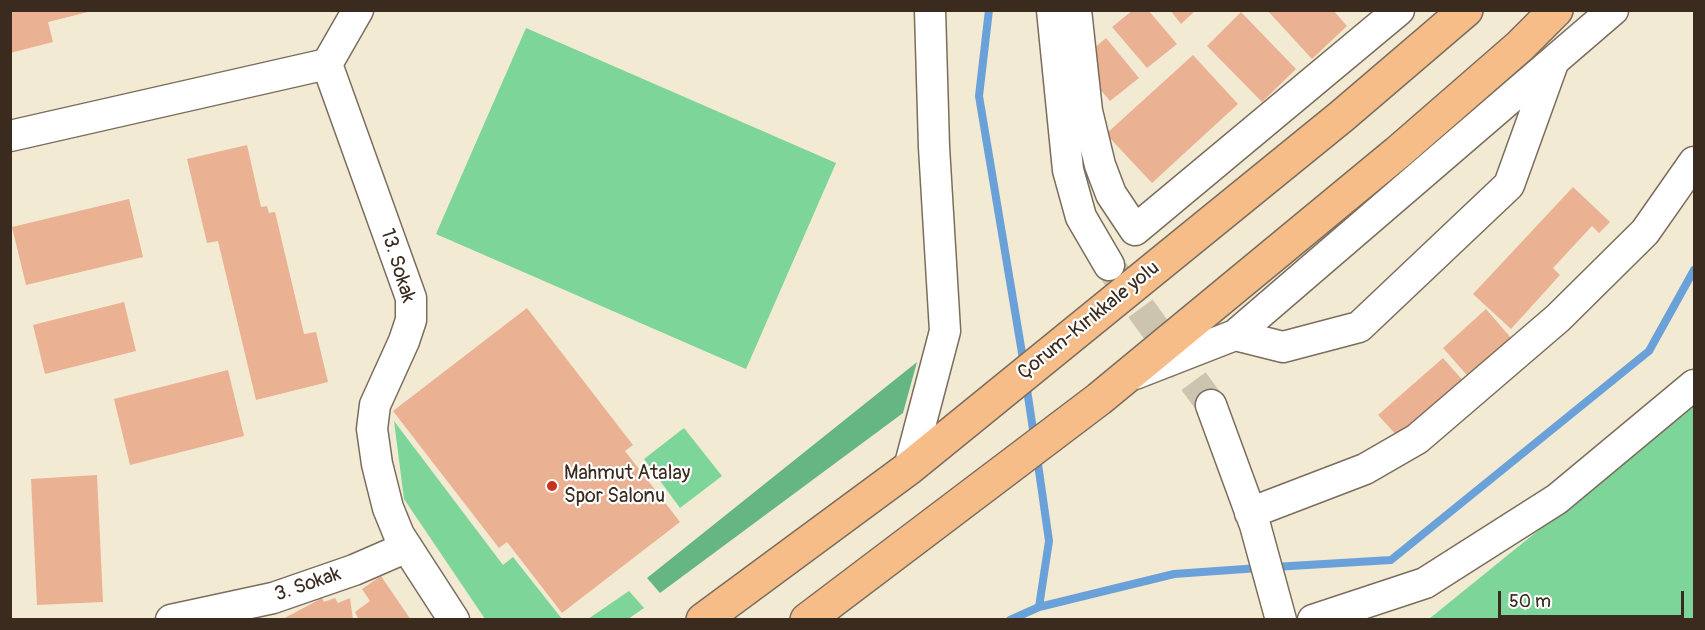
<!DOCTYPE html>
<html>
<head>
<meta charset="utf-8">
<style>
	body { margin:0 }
	#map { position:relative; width:1705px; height:630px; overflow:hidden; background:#f2ead3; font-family:Pangolin,sans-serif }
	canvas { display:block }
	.frame { position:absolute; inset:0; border:12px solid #3b2a1e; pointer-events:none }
	.scale { position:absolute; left:1498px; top:591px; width:186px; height:27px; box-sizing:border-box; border:3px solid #3b2a1e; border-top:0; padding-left:8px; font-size:18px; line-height:21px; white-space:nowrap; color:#3b2a1e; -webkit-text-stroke:4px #fff; paint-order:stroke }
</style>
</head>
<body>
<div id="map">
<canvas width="1705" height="630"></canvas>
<div class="frame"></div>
<div class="scale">50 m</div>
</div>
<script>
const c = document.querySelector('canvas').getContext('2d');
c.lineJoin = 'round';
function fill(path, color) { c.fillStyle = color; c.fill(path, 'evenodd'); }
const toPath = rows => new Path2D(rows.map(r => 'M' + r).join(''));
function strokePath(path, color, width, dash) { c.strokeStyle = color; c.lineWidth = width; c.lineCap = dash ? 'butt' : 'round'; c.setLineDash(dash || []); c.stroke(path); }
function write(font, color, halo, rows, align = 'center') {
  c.font = font + ' Pangolin,sans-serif'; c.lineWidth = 4.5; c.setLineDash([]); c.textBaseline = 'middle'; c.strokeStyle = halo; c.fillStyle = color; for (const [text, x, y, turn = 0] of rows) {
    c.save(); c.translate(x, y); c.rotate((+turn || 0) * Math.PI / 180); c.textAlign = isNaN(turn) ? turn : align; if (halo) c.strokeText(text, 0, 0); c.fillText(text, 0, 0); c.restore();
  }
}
fill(toPath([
	[526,28,836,163,746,369,436,234],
	[1694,404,1694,619,1429,619],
	[394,421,503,565,513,557,562,619,485,619,404,499],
	[684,428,722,476,680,508,644,459],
	[629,591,644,608,628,619,588,619]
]), '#7dd59a');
fill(toPath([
	[917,362,903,413,660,593,647,578]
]), '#66b682');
strokePath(toPath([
	[989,10,979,96,1024,365],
	[1026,383,1034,436],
	[1037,457,1049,541,1039,607],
	[1274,567,1391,560,1649,351,1694,270],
	[1010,620,1039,607,1174,574,1259,568]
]), '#69a1d8', 8);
fill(toPath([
	[10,10,92,10,92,11,48,22,53,42,10,53],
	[1133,10,1148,10,1177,44,1147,68,1112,27],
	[1170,10,1196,10,1181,24],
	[1267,10,1333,10,1347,26,1312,59],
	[1241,12,1296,69,1262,102,1207,46],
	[1106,38,1139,78,1110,101,1088,75,1085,56],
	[1193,55,1238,104,1152,183,1106,134],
	[247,145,261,207,267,206,269,213,275,212,304,334,316,332,328,382,256,400,218,241,207,243,187,159],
	[1573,187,1610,222,1599,233,1592,226,1553,268,1560,275,1511,329,1473,294],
	[129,199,143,257,26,285,12,227],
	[124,302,136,351,45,374,33,325],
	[527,308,633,445,625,451,680,522,562,613,507,542,499,548,393,411],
	[1486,309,1517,345,1474,383,1443,348],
	[1443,358,1466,384,1401,440,1378,415],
	[228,370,244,436,130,465,114,399],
	[97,475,103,602,37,605,31,479],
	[381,576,411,620,359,620,355,612,370,601,362,589],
	[322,598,324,602,335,598,338,603,350,598,353,620,281,620]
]), '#ebb193');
strokePath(toPath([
	[1114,272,1211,405]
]), '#cdc4af', 30, [30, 15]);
const minor = toPath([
	[358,10,327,64,411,298,411,320,404,341,375,405,372,429,377,464,388,508,399,535,454,620],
	[1052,10,1068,170,1081,217,1109,265],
	[1076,10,1087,111,1100,165,1111,194,1135,230,1399,10],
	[10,136,327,64],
	[1235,335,1283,347,1359,327,1509,185,1553,63],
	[1135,374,1235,335,1613,10],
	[1211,405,1255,525,1281,620],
	[909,468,945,331,934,147,930,10],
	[1250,513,1365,469,1417,439,1558,318,1645,232,1694,162],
	[171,620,273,598,354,570,407,547],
	[1313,620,1425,583,1557,499,1694,385]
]);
const highway = toPath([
	[703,620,909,468,1342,116,1466,10],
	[807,620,1099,399,1397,153,1520,46,1556,10]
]);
strokePath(minor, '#7b6d5d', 33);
strokePath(highway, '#7b6d5d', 36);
strokePath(minor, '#fff', 30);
strokePath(highway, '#f7bd88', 33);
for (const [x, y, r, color] of [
	[552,486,6,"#c8321e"]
]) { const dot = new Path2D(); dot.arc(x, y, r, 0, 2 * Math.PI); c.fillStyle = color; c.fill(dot); strokePath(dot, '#fff', 2); }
write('20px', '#3b2a1e', '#fff', [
	["13. Sokak",397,266,73],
	["Çorum-Kırıkkale yolu",1089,321,-39],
	["3. Sokak",308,585,-19]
]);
write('20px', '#3b2a1e', '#fff', [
	["Mahmut Atalay",564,474],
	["Spor Salonu",564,497]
], 'left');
</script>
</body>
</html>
